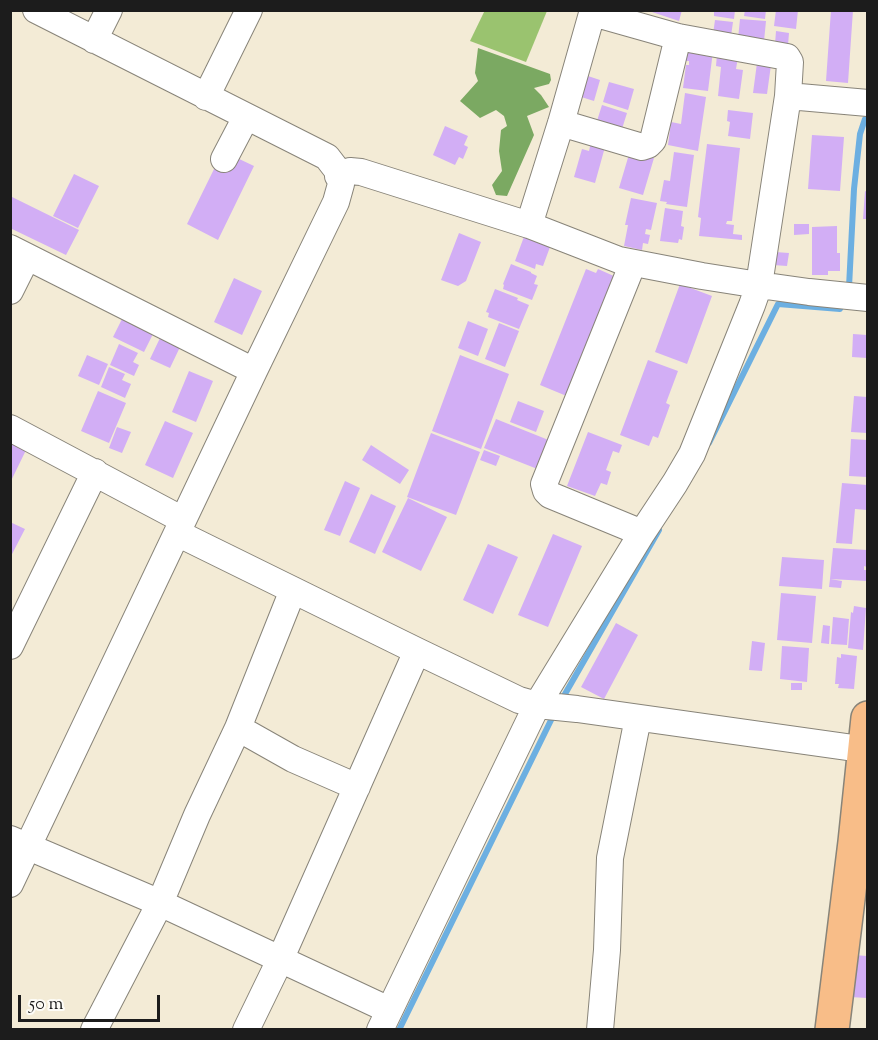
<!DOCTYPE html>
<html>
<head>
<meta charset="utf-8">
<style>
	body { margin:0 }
	#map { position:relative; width:878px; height:1040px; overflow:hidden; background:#f3ebd6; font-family:"Sorts Mill Goudy",serif }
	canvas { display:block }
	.frame { position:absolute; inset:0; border:12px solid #1c1c1c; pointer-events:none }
	.scale { position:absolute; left:18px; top:995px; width:142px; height:27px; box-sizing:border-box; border:3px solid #1c1c1c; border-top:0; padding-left:8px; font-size:18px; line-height:21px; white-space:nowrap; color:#1c1c1c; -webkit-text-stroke:4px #fdfcf7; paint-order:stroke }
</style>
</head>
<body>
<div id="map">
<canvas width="878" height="1040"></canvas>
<div class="frame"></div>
<div class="scale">50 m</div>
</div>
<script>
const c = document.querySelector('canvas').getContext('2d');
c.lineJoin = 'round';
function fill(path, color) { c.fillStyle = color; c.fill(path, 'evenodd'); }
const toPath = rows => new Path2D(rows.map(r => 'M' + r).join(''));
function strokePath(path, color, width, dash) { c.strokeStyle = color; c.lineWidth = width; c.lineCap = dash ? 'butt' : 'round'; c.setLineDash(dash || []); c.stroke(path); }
fill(toPath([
	[485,10,547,11,526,62,470,41]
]), '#9ac36f');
fill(toPath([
	[478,48,550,74,551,80,549,84,534,88,541,95,549,107,527,116,534,135,507,196,496,195,492,185,502,171,499,151,501,130,507,126,504,116,496,110,480,118,460,101,478,81,475,73]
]), '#7ba962');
strokePath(toPath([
	[848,291,849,287,854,189,860,134,865,119,868,118],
	[709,443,778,304,840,309,844,301],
	[561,701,659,530],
	[399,1030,555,712]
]), '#6cafe1', 6);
fill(toPath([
	[646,10,682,10,679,21],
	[714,10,735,10,734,19,714,16],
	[745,10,766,10,765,19,744,16],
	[776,10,798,10,796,29,774,26],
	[831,10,853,10,848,83,826,81],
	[740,19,766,21,764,41,738,39],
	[715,20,733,22,731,36,713,34],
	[776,31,789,33,788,45,775,44],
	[688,48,713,51,708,91,683,88,686,65,689,65,689,61,686,61],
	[717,54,738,57,736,69,743,70,739,99,718,96,721,67,716,66],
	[757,63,771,65,767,94,753,93],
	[585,75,600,80,594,101,578,96],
	[609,82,634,89,628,110,603,102],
	[685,93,706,97,698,151,668,145,671,122,681,124],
	[602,105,627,113,621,132,596,124],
	[728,110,753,113,750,139,728,136,730,122,727,121],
	[445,126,468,136,464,145,468,147,463,159,459,157,455,165,433,155],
	[812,135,844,137,840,191,808,189],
	[591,142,605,147,595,183,574,177,582,149,589,151],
	[707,144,740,148,732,221,727,221,726,224,734,225,733,234,742,235,742,240,699,236,701,218,698,217],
	[630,151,654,158,643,195,619,188],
	[674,152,694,155,687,207,666,204,667,202,660,201,664,180,670,181],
	[235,157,254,166,218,240,187,224,217,163],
	[74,174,99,186,78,228,53,216],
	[865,191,867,192,867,219,863,219],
	[10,196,79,230,66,255,10,228],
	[631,198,657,203,651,230,646,229,645,234,650,235,648,244,643,243,642,250,624,246,628,225,625,225],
	[665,208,683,211,681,226,684,227,682,240,679,239,678,243,660,241],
	[794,224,809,224,809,234,794,235],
	[837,226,837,253,840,253,840,271,828,271,828,275,812,275,812,227],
	[459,233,481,242,466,281,458,286,441,280],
	[525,234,550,247,543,266,536,264,535,269,515,261],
	[775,252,789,253,787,266,773,265],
	[511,264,531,272,531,273,537,276,534,284,538,285,532,300,503,289,504,285,503,284],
	[586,269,596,273,598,269,616,277,569,397,540,385],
	[234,278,262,291,242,335,214,322],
	[680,284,712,296,687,364,655,352],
	[495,289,518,298,517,300,529,305,519,329,488,317,489,313,486,312],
	[122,319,153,334,144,352,113,337],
	[468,321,488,329,478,356,458,348],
	[499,323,519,331,505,367,485,359],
	[853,334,867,335,867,358,852,357],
	[160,338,180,347,170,368,150,359],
	[119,344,138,353,133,362,139,365,134,376,110,365],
	[87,355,108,364,99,385,78,376],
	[460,355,509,374,481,449,432,431],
	[648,360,678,371,666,403,670,405,658,438,653,436,649,446,620,435],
	[109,367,125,374,122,380,131,384,125,398,101,387],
	[189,371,213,381,196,422,172,412],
	[98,391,126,403,109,443,81,431],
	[854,396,867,397,867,433,851,432],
	[518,401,544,411,536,432,510,422],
	[496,419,551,441,540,470,484,448],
	[165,421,193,433,173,478,145,465],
	[117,427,131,432,122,453,109,448],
	[588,432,622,445,619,453,613,451,606,470,611,472,607,485,601,483,595,496,567,486],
	[431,433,480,452,456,515,407,497],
	[851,439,867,440,867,477,849,476],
	[10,440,27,448,10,483],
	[371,445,409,470,400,484,362,460],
	[484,450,500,456,496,466,480,460],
	[345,481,360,488,340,536,324,530],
	[842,483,867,485,867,510,855,509,852,544,836,543],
	[371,494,396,506,375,554,349,542],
	[408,498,447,517,421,571,382,552],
	[10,522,25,529,10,558],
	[553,534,582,546,548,627,518,615],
	[488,544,518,557,493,614,463,600],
	[833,548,867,550,867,567,864,566,864,570,867,570,867,581,830,579],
	[782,557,824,560,822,589,779,586],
	[830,579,842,581,841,588,829,587],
	[781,593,816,596,812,643,777,640],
	[854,606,866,608,863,650,848,648,851,612,853,613],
	[833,617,849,619,847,645,831,644],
	[616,623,638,635,604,699,581,687],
	[823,625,830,626,829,644,821,643],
	[752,641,765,643,762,671,749,670],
	[782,646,809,648,807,682,780,679],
	[841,654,857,656,854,689,838,688,839,684,835,684,837,657,841,658],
	[791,683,802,683,802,690,791,690],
	[854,955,867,956,867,998,850,997]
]), '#d2aef5');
const minor = toPath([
	[94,40,109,10],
	[788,96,868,103],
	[206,97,249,10],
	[561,123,642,147,648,145,653,140,678,37],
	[224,159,246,117],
	[338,176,350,171,361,172,529,225,619,260,702,276,759,285,809,292,868,298],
	[529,225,561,123,593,10],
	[10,248,254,371],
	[633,263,544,484,546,491,550,495,642,533],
	[10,291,27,257],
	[10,428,183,520],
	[177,533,417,651,519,700,537,705,577,709,868,750],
	[10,646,95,472],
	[238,728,293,759,357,787],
	[10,839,160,903,389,1010],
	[10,884,254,371,336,202,341,184,337,170,327,157,36,10],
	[94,1030,160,903,197,815,238,728,293,590],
	[246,1030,280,960,417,651],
	[380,1030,537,705,642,533,675,483,692,454,752,305,759,285,788,96,790,62,787,57,678,37,593,13],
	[600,1030,607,950,610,858,638,718]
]);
const major = toPath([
	[832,1030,855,842,868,718]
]);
strokePath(minor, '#888479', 28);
strokePath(major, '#888479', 36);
strokePath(minor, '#fff', 26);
strokePath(major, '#f8bd88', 33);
</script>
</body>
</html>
